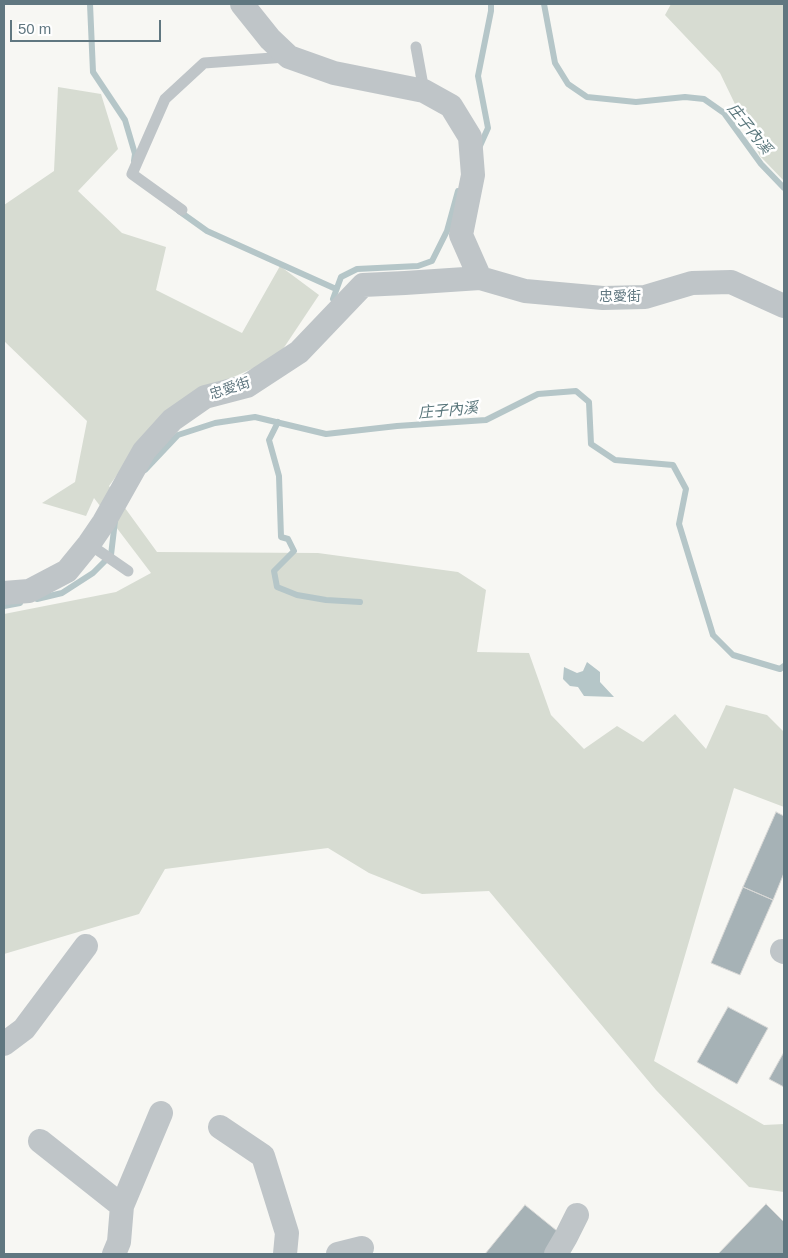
<!DOCTYPE html>
<html>
<head>
<meta charset="utf-8">
<style>
	body { margin:0 }
	#map { position:relative; width:788px; height:1258px; overflow:hidden; background:#f7f7f3; font-family:Arial,sans-serif }
	canvas { display:block }
	.frame { position:absolute; inset:0; border:5px solid #607780; pointer-events:none }
	.scale { position:absolute; left:10px; top:20px; width:151px; height:22px; box-sizing:border-box; border:2px solid #607780; border-top:0; padding-left:6px; font-size:15px; line-height:18px; white-space:nowrap; color:#607780; -webkit-text-stroke:4px #fff; paint-order:stroke }
</style>
</head>
<body>
<div id="map">
<canvas width="788" height="1258"></canvas>
<div class="frame"></div>
<div class="scale">50 m</div>
</div>
<script>
const c = document.querySelector('canvas').getContext('2d');
c.lineJoin = 'round';
function fill(path, color) { c.fillStyle = color; c.fill(path, 'evenodd'); }
const toPath = rows => new Path2D(rows.map(r => 'M' + r).join(''));
function strokePath(path, color, width, dash) { c.strokeStyle = color; c.lineWidth = width; c.lineCap = dash ? 'butt' : 'round'; c.setLineDash(dash || []); c.stroke(path); }
function write(font, color, halo, rows, align = 'center') {
  c.font = font + ' Arial,"Noto Sans TC",sans-serif'; c.lineWidth = 5; c.setLineDash([]); c.textBaseline = 'middle'; c.strokeStyle = halo; c.fillStyle = color; for (const [text, x, y, turn = 0] of rows) {
    c.save(); c.translate(x, y); c.rotate((+turn || 0) * Math.PI / 180); c.textAlign = isNaN(turn) ? turn : align; if (halo) c.strokeText(text, 0, 0); c.fillText(text, 0, 0); c.restore();
  }
}
fill(toPath([
	[671,4,784,4,784,181,760,156,720,73,665,15],
	[58,87,101,94,118,149,78,191,122,233,166,247,156,290,242,333,280,266,319,295,277,358,194,394,147,434,109,486,157,552,318,553,458,572,486,590,477,652,529,653,551,715,584,749,617,726,643,742,675,714,706,749,726,705,767,715,784,732,784,807,734,788,654,1061,764,1125,784,1124,784,1192,749,1187,656,1090,489,891,422,894,369,873,328,848,165,869,139,914,4,954,4,614,116,592,151,573,94,498,86,516,42,503,75,482,87,421,4,341,4,205,54,171]
]), '#d7dcd2');
fill(toPath([
	[587,662,600,672,600,682,614,697,584,696,578,687,570,686,563,679,564,667,577,673,583,671]
]), '#b5c6c8');
strokePath(toPath([
	[90,4,93,72,125,120,135,154,134,161],
	[544,4,555,63,568,84,587,97,636,102,685,97,704,99,724,113,761,164,784,188],
	[479,148,488,128,478,76,491,11,491,4],
	[179,211,207,231,336,289],
	[333,299,341,277,357,269,418,266,432,261,447,231,458,191],
	[278,422,269,440,279,476,281,537,288,539,294,551,274,571,277,587,297,595,326,600,360,602],
	[145,470,178,435,215,423,255,417,326,434,397,426,486,420,538,394,576,391,589,402,591,444,615,460,673,465,686,489,679,524,713,635,733,655,780,669,784,666],
	[37,599,62,593,93,573,111,555,115,521],
	[4,606,20,603]
]), '#b5c6c8', 6);
const building = toPath([
	[776,812,784,816,784,873,773,900,743,887,776,812],
	[743,887,773,900,740,975,711,963,743,887],
	[728,1007,768,1028,737,1084,697,1062,728,1007],
	[784,1052,784,1087,769,1079,784,1052],
	[766,1204,784,1222,784,1254,718,1254,766,1204],
	[525,1205,562,1235,549,1254,485,1254,525,1205]
]);
fill(building, '#a6b2b6');
strokePath(building, '#d8d8d6', 1);
strokePath(toPath([
	[416,47,424,91],
	[182,210,132,174,165,99,204,63,286,57],
	[89,544,128,571]
]), '#bfc5c8', 11);
strokePath(toPath([
	[242,4,270,39,289,57,334,73,424,91,451,106,470,137,473,175,461,235,480,278],
	[4,593,29,591,67,571,89,544,104,522,144,451,172,420,205,397,247,386,299,352,363,285,405,283,480,278,525,291,603,298,645,297,692,283,731,282,784,306],
	[782,951,784,952],
	[4,1044,24,1029,86,946],
	[220,1127,263,1156,287,1233,285,1254],
	[40,1141,122,1206,119,1242,114,1254],
	[122,1206,161,1113],
	[338,1254,362,1248],
	[556,1254,566,1237,577,1215]
]), '#bfc5c8', 24);
write('14px', '#607780', '#fff', [
	["忠愛街",620,297],
	["忠愛街",230,389,-18]
]);
write('italic 15px', '#5a777c', '#fff', [
	["庄子內溪",749,129,51],
	["庄子內溪",448,411,-5]
]);
</script>
</body>
</html>
